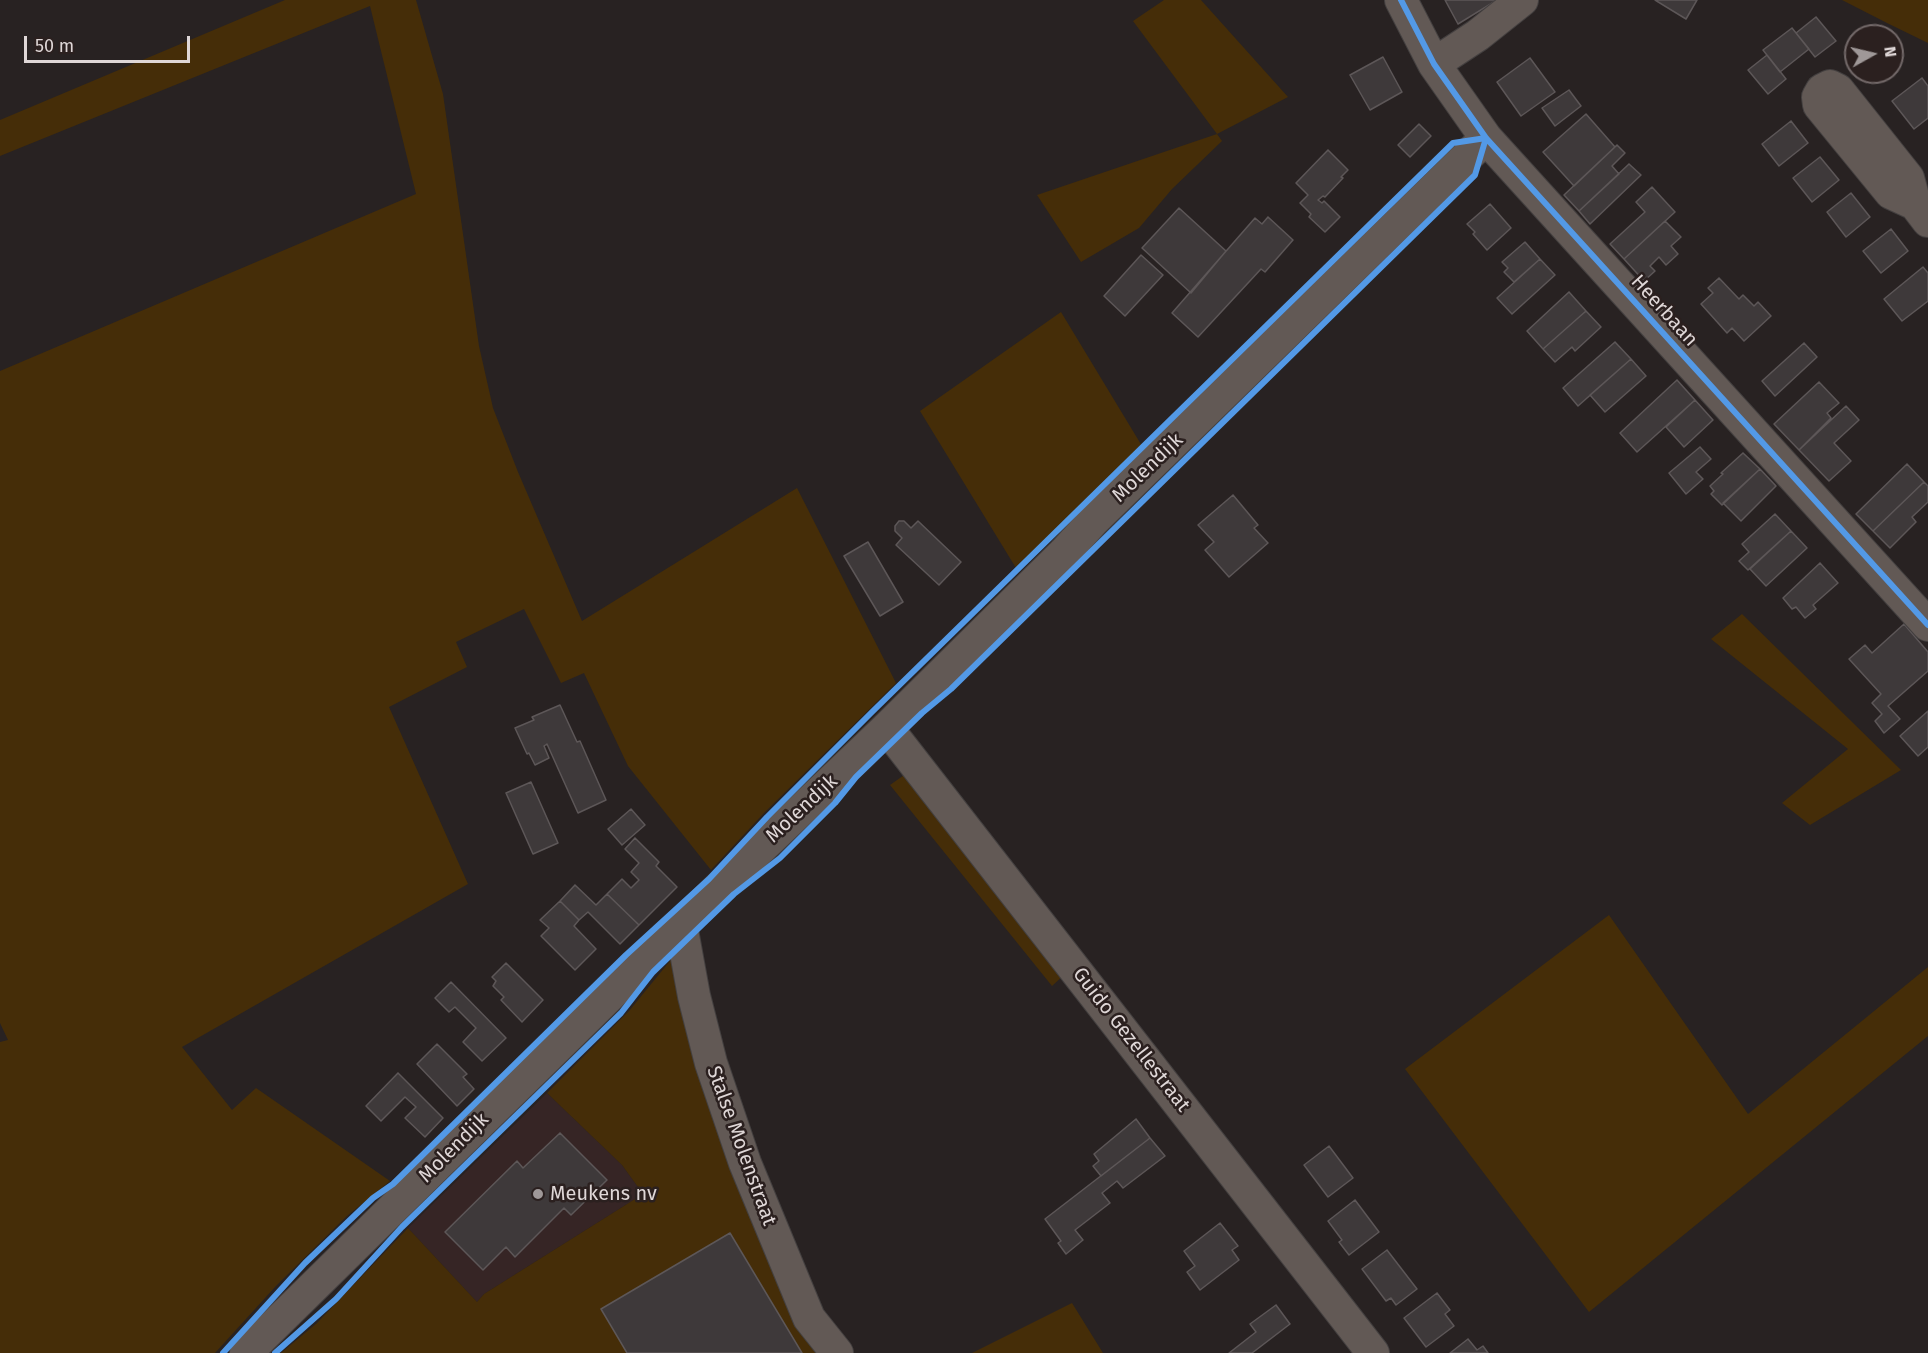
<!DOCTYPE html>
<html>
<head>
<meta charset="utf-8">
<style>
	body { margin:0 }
	#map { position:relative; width:1928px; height:1353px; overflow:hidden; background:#282222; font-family:"Fira Sans",sans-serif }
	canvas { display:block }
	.north { position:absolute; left:1844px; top:24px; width:60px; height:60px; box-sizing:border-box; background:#2b201f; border:2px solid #736969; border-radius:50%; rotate:82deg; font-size:16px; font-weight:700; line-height:24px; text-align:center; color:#dfd7d7 }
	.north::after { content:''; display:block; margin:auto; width:21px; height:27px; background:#9f9898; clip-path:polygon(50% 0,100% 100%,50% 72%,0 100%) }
	.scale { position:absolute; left:24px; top:36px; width:166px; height:27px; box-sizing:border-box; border:3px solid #dfd7d7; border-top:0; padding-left:8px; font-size:18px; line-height:21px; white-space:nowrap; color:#dfd7d7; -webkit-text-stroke:4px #2b201f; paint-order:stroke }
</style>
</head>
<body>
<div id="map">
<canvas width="1928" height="1353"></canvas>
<div class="north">N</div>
<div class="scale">50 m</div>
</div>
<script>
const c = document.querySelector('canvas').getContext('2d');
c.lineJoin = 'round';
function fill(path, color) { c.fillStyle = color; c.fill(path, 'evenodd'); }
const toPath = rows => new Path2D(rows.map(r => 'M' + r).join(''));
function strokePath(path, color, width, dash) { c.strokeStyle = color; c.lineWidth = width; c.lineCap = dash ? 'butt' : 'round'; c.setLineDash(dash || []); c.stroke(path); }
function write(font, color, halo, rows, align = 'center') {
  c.font = font + ' "Fira Sans",sans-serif'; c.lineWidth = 5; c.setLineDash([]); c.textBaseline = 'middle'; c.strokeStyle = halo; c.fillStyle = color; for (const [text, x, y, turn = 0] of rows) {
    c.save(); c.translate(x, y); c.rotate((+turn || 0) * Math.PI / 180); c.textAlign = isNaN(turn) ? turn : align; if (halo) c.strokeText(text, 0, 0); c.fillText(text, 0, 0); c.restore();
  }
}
fill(toPath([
	[547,1093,622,1165,643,1194,484,1294,477,1302,408,1228]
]), '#362525');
fill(toPath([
	[285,0,416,0,443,94,479,346,493,408,518,472,582,621,797,488,896,683,764,813,711,870,628,766,584,673,561,683,524,609,456,642,467,667,389,707,468,884,182,1047,232,1110,256,1088,390,1181,347,1216,276,1286,215,1353,0,1353,0,1042,8,1040,0,1023,0,371,416,194,370,6,0,156,0,120],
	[1164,0,1201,0,1288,97,1217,134,1222,141,1172,189,1139,228,1081,262,1037,195,1217,134,1133,21],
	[1842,0,1928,0,1928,43,1887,23],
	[1061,312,1142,446,1016,568,920,411],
	[1742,614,1901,770,1810,825,1782,803,1848,749,1711,639],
	[907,773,1065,974,1052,986,890,785],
	[1609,915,1748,1114,1928,967,1928,1036,1589,1312,1405,1069],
	[674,956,827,1353,281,1353,317,1323,408,1228,477,1302,484,1294,643,1194,622,1165,547,1093,629,1011],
	[1072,1303,1103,1353,972,1353]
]), '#452d08');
const building = toPath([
	[1445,0,1497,0,1458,24,1445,0],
	[1655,0,1697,0,1686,19,1655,0],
	[1816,17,1836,41,1815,57,1796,33,1816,17],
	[1792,28,1809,49,1780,72,1763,50,1792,28],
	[1767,55,1786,79,1768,94,1748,70,1767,55],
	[1383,57,1402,92,1370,110,1350,75,1383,57],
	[1530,58,1555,92,1521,116,1497,82,1530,58],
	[1922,78,1928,86,1928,118,1914,129,1892,101,1922,78],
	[1569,90,1581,106,1555,126,1542,108,1569,90],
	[1586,114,1615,147,1574,186,1543,152,1586,114],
	[1791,121,1808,143,1779,166,1762,144,1791,121],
	[1419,124,1431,136,1410,157,1398,145,1419,124],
	[1617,145,1625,153,1612,166,1619,174,1579,211,1564,195,1617,145],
	[1328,150,1348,170,1341,177,1343,178,1325,197,1323,196,1318,200,1322,203,1324,201,1340,217,1325,232,1309,217,1311,214,1300,203,1308,195,1296,183,1328,150],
	[1820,157,1839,180,1812,202,1793,178,1820,157],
	[1629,164,1641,175,1590,224,1579,211,1629,164],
	[1652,187,1675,212,1624,259,1610,244,1645,212,1636,202,1652,187],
	[1851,193,1870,217,1846,237,1827,212,1851,193],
	[1490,204,1511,228,1487,250,1473,234,1475,232,1467,224,1490,204],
	[1179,208,1226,251,1191,293,1142,248,1179,208],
	[1268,217,1293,240,1265,272,1261,269,1198,337,1172,313,1255,218,1262,224,1268,217],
	[1665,221,1681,237,1671,246,1678,254,1666,265,1659,257,1650,266,1655,271,1644,281,1624,259,1665,221],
	[1891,229,1908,251,1881,273,1863,251,1891,229],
	[1525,242,1540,259,1514,282,1504,272,1508,268,1502,262,1525,242],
	[1141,255,1163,275,1125,316,1104,296,1141,255],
	[1540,259,1555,275,1512,314,1497,298,1540,259],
	[1923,267,1928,273,1928,301,1902,321,1884,299,1923,267],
	[1719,278,1739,299,1743,295,1754,306,1758,302,1771,316,1744,341,1732,328,1727,333,1701,304,1713,293,1708,288,1719,278],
	[1569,292,1586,311,1543,349,1527,331,1569,292],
	[1586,311,1601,327,1575,351,1572,347,1555,362,1543,349,1586,311],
	[1615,342,1631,359,1578,406,1563,388,1615,342],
	[1804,343,1817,357,1775,396,1762,381,1804,343],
	[1631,359,1646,376,1605,412,1590,395,1631,359],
	[1677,380,1695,400,1637,452,1620,433,1677,380],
	[1819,382,1839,403,1827,413,1831,418,1799,450,1774,424,1819,382],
	[1695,400,1713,420,1684,447,1666,427,1695,400],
	[1846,406,1859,420,1834,443,1851,461,1829,481,1799,450,1846,406],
	[1700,447,1711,459,1696,472,1703,479,1686,494,1669,473,1700,447],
	[1743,453,1760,469,1722,505,1711,494,1714,491,1710,486,1723,474,1721,473,1743,453],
	[1907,464,1924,482,1873,531,1856,514,1907,464],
	[1760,469,1776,486,1741,521,1723,503,1760,469],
	[1924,482,1928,486,1928,502,1912,517,1916,522,1890,548,1873,531,1924,482],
	[1233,495,1258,525,1254,528,1268,543,1229,577,1205,550,1214,542,1198,525,1233,495],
	[1775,514,1791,531,1748,570,1739,561,1749,552,1742,544,1775,514],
	[899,521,904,521,911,528,918,521,961,562,939,585,896,545,902,538,895,531,895,526,899,521],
	[1791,531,1807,548,1766,586,1750,569,1791,531],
	[868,542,903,602,880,616,844,556,868,542],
	[1820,563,1838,583,1813,605,1816,609,1805,618,1796,607,1792,609,1783,598,1820,563],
	[1904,624,1928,652,1928,671,1888,706,1900,719,1884,733,1875,721,1882,714,1872,703,1881,694,1849,659,1865,645,1872,653,1904,624],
	[560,705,577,742,580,741,606,800,578,813,547,744,544,746,549,758,535,765,529,753,527,754,515,728,534,720,532,717,560,705],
	[1928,711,1928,747,1918,756,1900,736,1928,711],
	[531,782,558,843,533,854,506,793,531,782],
	[631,809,645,825,622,845,608,829,631,809],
	[635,838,659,862,656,866,677,887,639,925,607,894,622,879,631,888,639,880,631,872,639,863,625,849,635,838],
	[575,885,596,905,607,894,639,925,620,944,588,912,579,920,560,901,575,885],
	[560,901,579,920,574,926,596,949,575,970,541,936,549,928,540,920,560,901],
	[506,963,543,1000,522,1022,501,1000,504,997,493,986,496,981,492,977,506,963],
	[451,982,506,1038,482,1061,463,1042,476,1028,455,1007,449,1012,435,998,451,982],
	[437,1044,467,1074,463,1077,474,1089,457,1106,417,1064,437,1044],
	[398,1073,443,1118,425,1137,405,1118,416,1107,405,1097,381,1121,366,1106,398,1073],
	[1136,1119,1150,1138,1101,1176,1093,1166,1099,1161,1094,1154,1136,1119],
	[560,1133,607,1180,571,1215,564,1208,515,1257,506,1247,483,1270,445,1232,517,1161,523,1168,560,1133],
	[1150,1138,1165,1156,1123,1188,1117,1181,1102,1193,1110,1203,1075,1230,1083,1240,1066,1254,1058,1243,1061,1241,1045,1219,1150,1138],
	[1329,1146,1353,1178,1328,1197,1304,1165,1329,1146],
	[1355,1200,1379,1232,1349,1255,1339,1242,1342,1240,1328,1221,1355,1200],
	[1220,1223,1238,1246,1232,1250,1239,1260,1200,1290,1187,1272,1195,1266,1184,1251,1220,1223],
	[730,1233,802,1353,627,1353,601,1309,730,1233],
	[1387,1250,1417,1289,1396,1305,1391,1298,1386,1301,1362,1269,1387,1250],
	[1437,1293,1450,1310,1445,1314,1454,1326,1426,1347,1404,1318,1437,1293],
	[1276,1305,1290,1324,1252,1353,1229,1353,1256,1332,1250,1324,1276,1305],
	[1468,1339,1477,1350,1483,1346,1488,1353,1450,1353,1468,1339]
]);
fill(building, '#3e393a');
strokePath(building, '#5d5758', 1.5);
const minor = toPath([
	[1401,0,1434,64,1486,138,1928,625],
	[1434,64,1478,35,1522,0],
	[1915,204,1891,193,1819,105,1818,97,1822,90,1830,86,1838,90,1908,178,1915,204,1928,221],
	[887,728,1373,1353],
	[681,925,694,996,711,1063,745,1163,809,1318,837,1353],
	[246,1353,718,889,887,728,1064,553,1094,520,1486,138]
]);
strokePath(minor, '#444040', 34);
strokePath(minor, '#625955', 32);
strokePath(toPath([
	[1401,0,1434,64,1486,138,1928,625],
	[223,1353,305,1263,373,1198,393,1184,626,955,709,879,767,817,872,712,1453,143,1486,138],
	[275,1353,336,1299,402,1227,621,1013,653,972,734,894,780,858,835,803,856,777,922,713,951,689,1475,175,1486,138]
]), '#5399e6', 6);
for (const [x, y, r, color] of [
	[538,1194,6,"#9f9898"]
]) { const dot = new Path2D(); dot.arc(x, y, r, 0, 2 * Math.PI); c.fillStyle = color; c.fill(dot); strokePath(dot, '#2b201f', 2); }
write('20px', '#dfd7d7', '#2b201f', [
	["Heerbaan",1664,311,48],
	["Molendijk",1148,468,-44],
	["Molendijk",802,809,-43],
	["Guido Gezellestraat",1131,1040,52],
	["Stalse Molenstraat",741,1146,70],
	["Molendijk",454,1148,-45]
]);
write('20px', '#dfd7d7', '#2b201f', [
	["Meukens nv",550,1194]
], 'left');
</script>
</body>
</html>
